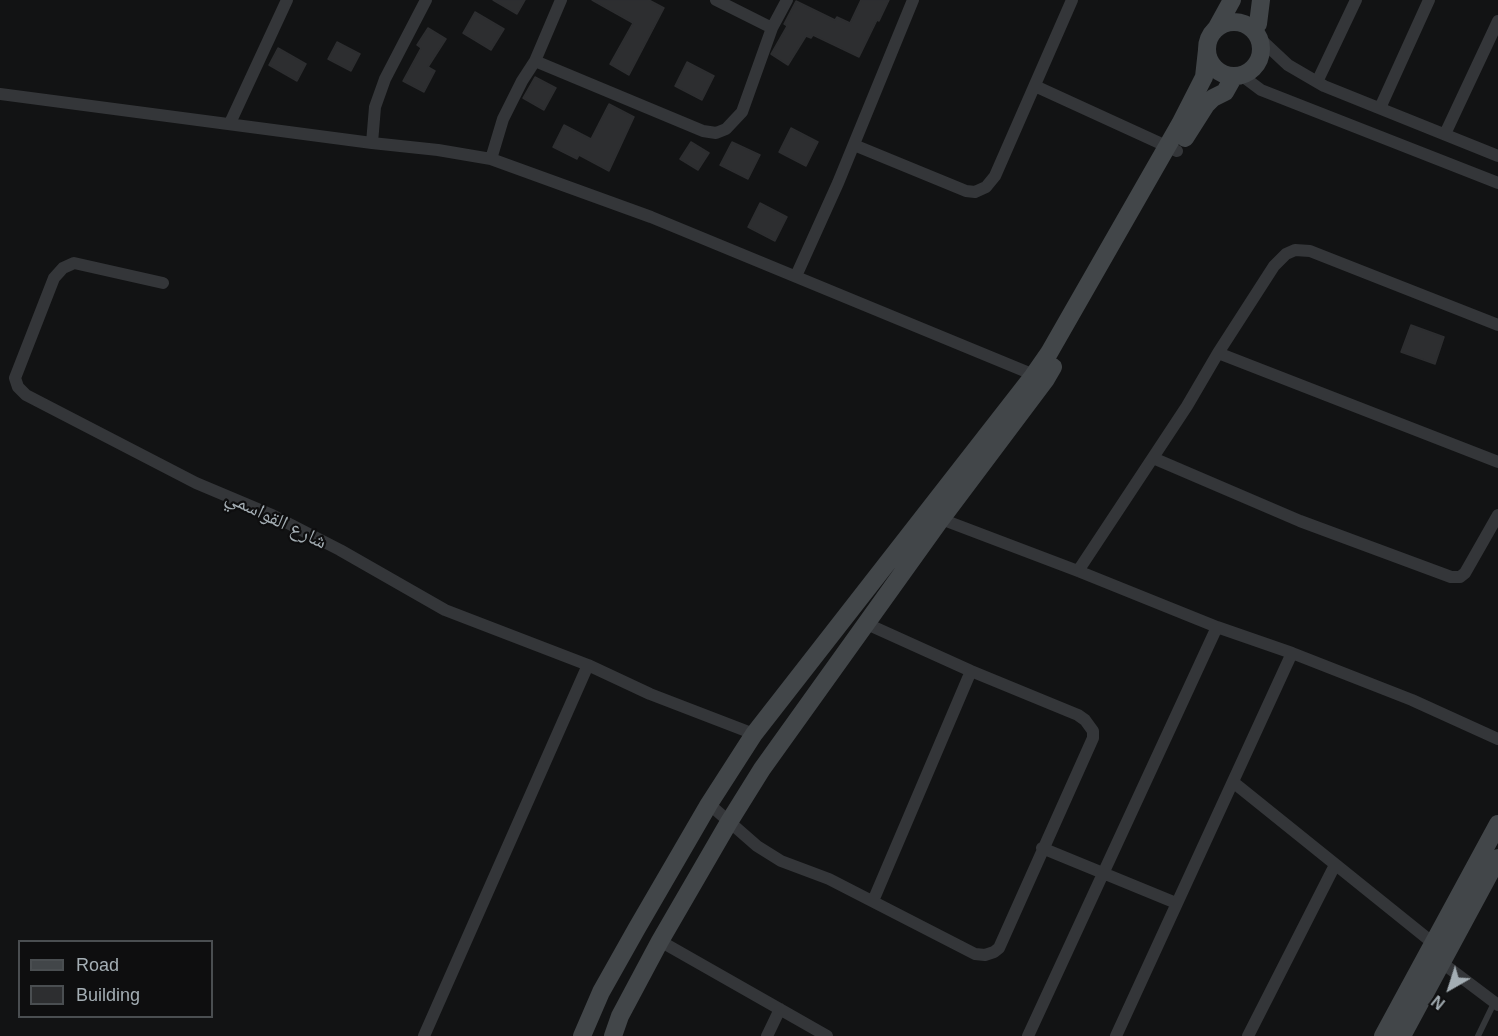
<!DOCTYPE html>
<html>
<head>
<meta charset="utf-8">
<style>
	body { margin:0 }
	#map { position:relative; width:1498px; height:1036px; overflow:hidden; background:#121314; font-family:Helvetica,sans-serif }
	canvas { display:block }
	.legend { position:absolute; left:18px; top:940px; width:195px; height:78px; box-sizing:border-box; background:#0e0e0f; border:2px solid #4a4e51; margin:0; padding:8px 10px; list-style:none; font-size:18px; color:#a4aeb4 }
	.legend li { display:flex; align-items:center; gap:12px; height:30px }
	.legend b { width:30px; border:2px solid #4a4e51 }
	.north { position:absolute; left:1420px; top:958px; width:60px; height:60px; -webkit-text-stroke:4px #0e0e0f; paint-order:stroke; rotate:219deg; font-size:16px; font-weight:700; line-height:24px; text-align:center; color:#a4aeb4 }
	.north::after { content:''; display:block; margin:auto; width:21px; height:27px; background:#a4aeb4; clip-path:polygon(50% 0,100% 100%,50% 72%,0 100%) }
</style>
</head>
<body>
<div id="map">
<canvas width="1498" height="1036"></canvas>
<ul class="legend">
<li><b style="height:8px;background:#424649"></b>Road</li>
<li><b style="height:16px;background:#2d2e30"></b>Building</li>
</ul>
<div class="north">N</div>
</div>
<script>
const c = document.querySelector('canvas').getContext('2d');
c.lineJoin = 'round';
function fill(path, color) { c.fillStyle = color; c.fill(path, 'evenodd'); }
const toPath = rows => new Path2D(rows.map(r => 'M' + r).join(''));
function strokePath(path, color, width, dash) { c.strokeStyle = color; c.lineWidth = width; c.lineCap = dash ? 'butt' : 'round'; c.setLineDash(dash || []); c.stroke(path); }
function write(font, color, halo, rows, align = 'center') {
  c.font = font + ' Helvetica,"Noto Naskh Arabic",sans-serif'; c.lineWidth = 4.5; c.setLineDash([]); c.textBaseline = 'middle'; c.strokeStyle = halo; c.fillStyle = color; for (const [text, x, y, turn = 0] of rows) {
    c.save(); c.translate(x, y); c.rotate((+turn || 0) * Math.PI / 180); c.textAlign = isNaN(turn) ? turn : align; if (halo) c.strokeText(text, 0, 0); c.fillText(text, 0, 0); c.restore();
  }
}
const building = toPath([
	[493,0,525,0,517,14,493,0],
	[592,0,649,0,664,8,629,75,610,64,633,23,592,0],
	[861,0,889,0,879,21,877,20,859,57,813,35,811,38,806,36,788,65,771,54,787,26,784,24,796,1,835,20,837,17,850,23,861,0],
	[475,12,504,29,491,50,463,33,475,12],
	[428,28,446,39,428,67,435,71,424,92,403,81,421,48,417,45,428,28],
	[337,42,360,54,351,71,328,59,337,42],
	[278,48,306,64,297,81,269,65,278,48],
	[687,62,714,76,702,100,675,86,687,62],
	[535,77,556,88,544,110,523,98,535,77],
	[609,104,634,117,609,171,579,155,577,159,553,147,564,125,591,139,609,104],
	[791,128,818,142,806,166,779,152,791,128],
	[691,142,709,153,698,170,680,159,691,142],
	[732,142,760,155,748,179,720,165,732,142],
	[760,203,787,217,775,241,748,227,760,203],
	[1411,325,1444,337,1435,364,1401,352,1411,325]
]);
fill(building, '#2d2e30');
strokePath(building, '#2d2e30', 1.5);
strokePath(toPath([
	[1478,1036,1494,1003]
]), '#343639', 6);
strokePath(toPath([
	[716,0,772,28],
	[1257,36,1288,65,1324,86,1498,156],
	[535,61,703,131,716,133,726,129,742,112,772,28,787,0],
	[1241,75,1261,90,1498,183],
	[1317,82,1356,0],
	[1035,86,1177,151],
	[0,94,372,143,438,150,491,159,651,217,1039,377],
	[1380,108,1429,0],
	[230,123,287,0],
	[1445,134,1498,21],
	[372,143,375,107,385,79,426,0],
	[854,145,966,191,975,192,986,187,995,176,1072,0],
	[491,159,503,119,522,81,535,61,561,0],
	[796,276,838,183,913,0],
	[163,283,74,263,63,268,54,278,15,378,18,387,26,395,196,483,272,515,340,550,445,610,588,665,650,694,754,734],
	[1218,353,1498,462],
	[1153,458,1300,521,1451,577,1460,577,1465,573,1498,515],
	[941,519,1078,571,1217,627,1292,653,1412,700,1498,739],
	[1078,571,1187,406,1218,353,1274,266,1286,254,1295,250,1310,251,1498,325],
	[1233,782,1433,943],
	[709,804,757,846,781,861,829,879,975,954,985,955,994,952,999,948,1093,738,1093,731,1085,720,1078,715,971,671,867,624],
	[1042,848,1176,903],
	[873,901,971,671],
	[660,941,827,1036],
	[1441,962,1498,1005],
	[424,1036,588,665],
	[767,1036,780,1009],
	[1028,1036,1217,627],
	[1116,1036,1292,653],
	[1248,1036,1335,865]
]), '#343639', 12);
strokePath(toPath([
	'1207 49a27 27 0 1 1 54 0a27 27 0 1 1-54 0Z',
	[1216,29,1232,0],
	[1253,29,1258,24,1261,0],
	[1185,138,1206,105,1213,98,1225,92,1234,76],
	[582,1036,601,992,637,928,709,804,754,734,1033,376,1049,353,1180,124,1204,77,1207,50],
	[613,1036,620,1016,660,941,729,822,762,769,941,519,1046,379,1053,367],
	[1383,1036,1498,824],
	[1402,1036,1498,858]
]), '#424649', 18);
write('20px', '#a4aeb4', '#0e0e0f', [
	["شارع القواسمي",276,520,26]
]);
</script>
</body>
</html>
